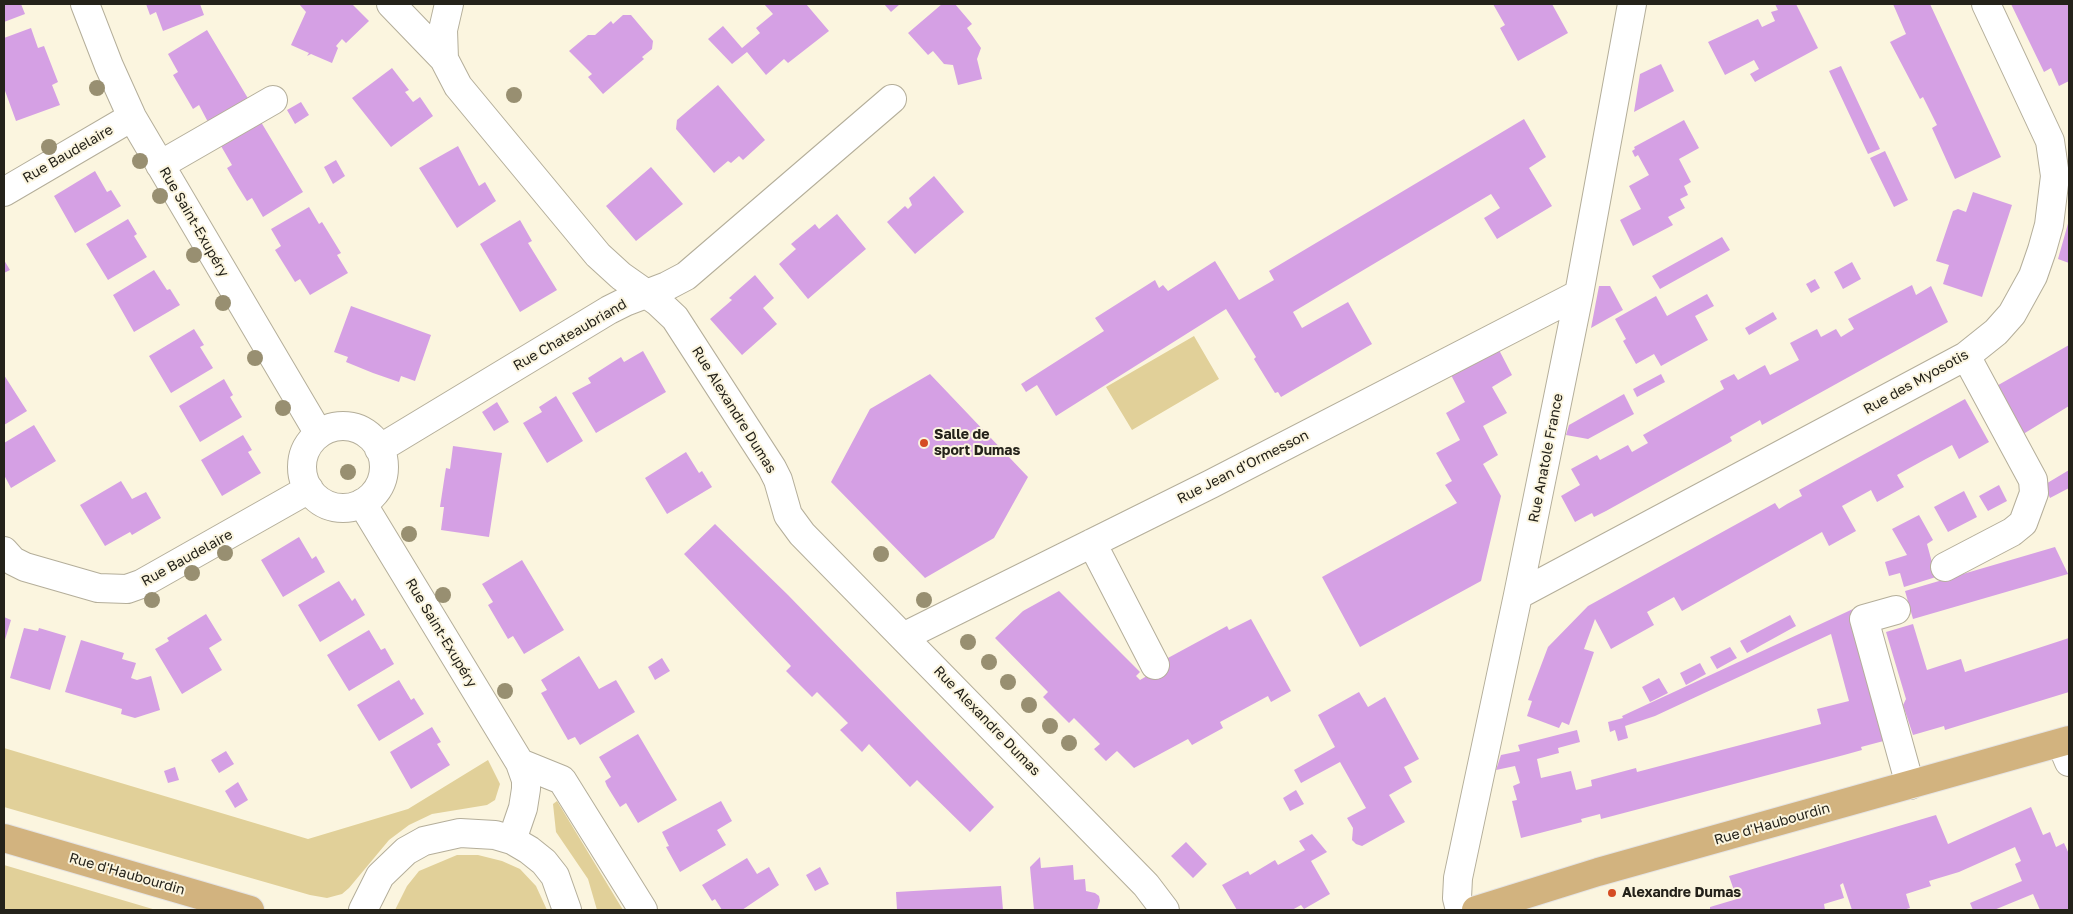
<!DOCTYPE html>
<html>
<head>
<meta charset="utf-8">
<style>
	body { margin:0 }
	#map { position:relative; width:2073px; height:914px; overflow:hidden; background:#fbf5df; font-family:"Golos Text",sans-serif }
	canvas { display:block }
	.frame { position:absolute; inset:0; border:5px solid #24221a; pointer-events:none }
</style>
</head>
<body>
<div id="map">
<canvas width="2073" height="914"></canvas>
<div class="frame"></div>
</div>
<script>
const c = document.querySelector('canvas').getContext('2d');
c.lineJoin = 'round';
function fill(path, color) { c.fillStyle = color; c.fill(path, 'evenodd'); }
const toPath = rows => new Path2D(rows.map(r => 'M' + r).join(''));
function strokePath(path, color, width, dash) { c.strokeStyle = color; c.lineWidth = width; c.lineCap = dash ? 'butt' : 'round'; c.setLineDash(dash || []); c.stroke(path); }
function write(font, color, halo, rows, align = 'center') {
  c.font = font + ' "Golos Text",sans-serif'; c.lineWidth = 4; c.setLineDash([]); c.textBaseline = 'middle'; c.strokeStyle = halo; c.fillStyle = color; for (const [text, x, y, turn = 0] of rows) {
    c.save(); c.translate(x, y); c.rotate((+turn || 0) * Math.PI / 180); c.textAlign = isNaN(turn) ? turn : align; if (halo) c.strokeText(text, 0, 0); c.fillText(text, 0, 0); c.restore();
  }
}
fill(toPath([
	[1194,336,1219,379,1132,430,1106,387],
	[4,748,308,839,408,809,488,760,500,784,495,800,487,805,432,814,409,825,389,840,349,888,342,894,327,898,310,895,4,807],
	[557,801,623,910,597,910,588,879,556,832,553,804],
	[457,855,478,855,502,861,520,869,536,886,547,910,395,910,407,886,419,871],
	[4,865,156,910,4,910]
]), '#e1d099');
fill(toPath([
	[4,4,21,4,25,14,4,22],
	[146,4,200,4,204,15,163,31,156,12,150,15],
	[299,4,352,4,369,21,346,43,342,39,336,46,338,48,332,63,311,54,307,56,309,53,291,45,306,12],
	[764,4,806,4,829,31,788,63,784,59,766,75,747,52,732,64,708,39,723,26,742,48,760,33,756,28,773,14],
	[884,4,900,4,891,12],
	[942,4,955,4,972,24,967,28,981,48,977,59,982,79,958,85,953,65,944,64,933,51,928,55,908,33],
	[1493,4,1552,4,1568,33,1518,61,1500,28,1505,25],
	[1775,4,1796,4,1818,48,1755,82,1750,74,1759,69,1754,60,1725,75,1708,42,1758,19,1762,27,1775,21,1771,12,1778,10],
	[1893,4,1930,4,2001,157,1955,179,1932,128,1937,125,1923,97,1920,99,1890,42,1906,34],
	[2011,4,2068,4,2069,81,2059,86,2051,68,2044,72],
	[623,15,631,15,653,41,652,49,642,57,644,59,603,94,588,77,592,74,569,51,588,35,595,35,611,21,613,24],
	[31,28,38,48,44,46,58,82,52,85,60,105,16,121,4,88,4,38],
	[207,30,249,100,209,124,199,105,193,109,173,75,178,72,168,54],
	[1661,64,1674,91,1634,112,1640,74],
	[1841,66,1880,149,1868,154,1829,71],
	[392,68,409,90,405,92,413,102,420,97,433,116,391,147,352,98],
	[718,85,765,140,743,160,739,156,731,163,728,161,714,173,676,129,677,120],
	[301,102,309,115,295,124,287,110],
	[1524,119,1546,157,1529,168,1552,206,1497,239,1484,218,1500,208,1491,194,1293,312,1302,328,1348,302,1372,344,1281,397,1278,392,1275,393,1254,359,1256,357,1226,309,1056,416,1037,385,1026,392,1021,384,1104,331,1095,318,1155,280,1159,288,1163,285,1168,291,1215,261,1239,300,1274,280,1269,271],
	[1684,120,1699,148,1679,159,1691,182,1684,186,1688,195,1680,199,1685,208,1668,217,1673,225,1633,246,1620,220,1641,209,1629,186,1649,175,1638,155,1635,157,1632,151,1635,149,1634,147],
	[261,122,303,192,263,217,252,198,247,201,237,185,227,168,232,165,221,146],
	[458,146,479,186,485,182,496,201,457,228,419,168],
	[1885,151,1908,200,1894,207,1870,158],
	[336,160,345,176,333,184,324,167],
	[651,167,683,204,636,241,606,206],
	[95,171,107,192,111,190,121,206,75,233,54,196],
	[934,176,964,212,915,254,887,222,905,206,908,209,912,205,909,198],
	[1973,192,2012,205,1982,297,1943,284,1949,265,1936,261,1953,211,1958,209,1966,212],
	[309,207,319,224,322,222,341,253,337,255,348,273,310,295,300,279,295,282,275,250,281,246,271,229],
	[837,214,866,249,808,299,779,264,796,249,791,244,815,224,819,229],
	[128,219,137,234,134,236,147,257,108,280,86,244],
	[520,220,532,241,528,243,557,290,520,312,480,244],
	[2069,220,2069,263,2058,259],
	[1722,237,1730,250,1660,289,1652,276],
	[4,260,10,270,4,273],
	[1852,262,1861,279,1843,289,1834,272],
	[154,270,167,290,170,289,180,305,134,332,113,295],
	[755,275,774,298,763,308,777,324,742,355,710,319,732,300,729,298],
	[1815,279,1820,288,1811,293,1806,284],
	[1912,285,1916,295,1931,286,1948,322,1762,425,1760,420,1746,428,1730,437,1732,441,1727,444,1606,511,1594,517,1592,513,1575,522,1561,496,1580,485,1571,469,1597,455,1600,460,1628,445,1632,452,1648,443,1643,435,1724,389,1720,381,1734,374,1738,380,1765,365,1770,375,1799,360,1790,343,1817,329,1821,337,1836,329,1841,337,1854,329,1848,319],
	[1599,286,1610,286,1623,310,1591,328],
	[1707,294,1714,306,1695,316,1708,340,1661,366,1654,354,1636,364,1623,341,1626,339,1615,319,1656,296,1667,316],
	[351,306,431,335,415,381,401,376,399,382,373,373,346,362,348,357,334,352],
	[1773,312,1777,319,1749,335,1745,328],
	[194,329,204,345,200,347,213,368,171,393,149,356],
	[2069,345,2069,406,2020,436,1993,388],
	[1498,348,1512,375,1492,387,1507,413,1483,426,1498,455,1483,464,1501,496,1481,581,1360,647,1322,577,1457,503,1445,485,1452,481,1436,453,1460,440,1446,413,1465,402,1451,375],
	[643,351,666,392,596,433,572,393,591,383,588,378,621,357,624,362],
	[930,374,1028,477,994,538,925,578,831,482,870,409],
	[1661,374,1665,382,1637,397,1633,389],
	[4,375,27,411,4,425],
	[224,379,233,395,230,397,242,417,200,442,179,406],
	[1624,394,1634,414,1588,439,1566,435,1569,425],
	[556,396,583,441,547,463,523,423,542,412,539,407],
	[1965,399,1989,442,1959,459,1952,445,1924,460,1897,475,1904,487,1877,502,1871,490,1842,506,1856,531,1829,546,1822,532,1682,611,1674,597,1647,612,1654,625,1611,649,1595,619,1584,649,1594,652,1569,725,1562,722,1559,728,1527,716,1532,701,1528,700,1548,647,1588,606,1775,503,1779,509,1787,504,1802,496,1799,490],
	[497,402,509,422,494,431,482,412],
	[34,425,56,461,11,488,4,475,4,443],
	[243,435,252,450,248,452,261,473,222,496,201,460],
	[453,446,502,453,489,537,441,530,444,507,440,507,445,474,446,468,450,469],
	[686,452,699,473,702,471,712,487,667,514,645,478],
	[2069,470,2069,488,2050,498,2044,485],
	[121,481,132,499,146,492,161,518,132,535,130,532,105,546,80,505],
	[1999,485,2007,501,1988,511,1979,496],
	[1964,491,1977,517,1948,532,1934,507],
	[1919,515,1933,540,1927,544,1936,577,1904,587,1900,573,1889,576,1885,562,1907,555,1892,529],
	[715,524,788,595,994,807,970,832,917,780,910,787,869,744,862,752,840,730,848,723,817,692,812,697,786,671,791,666,684,554],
	[299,537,312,559,316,556,325,572,283,597,261,560],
	[2055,547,2068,574,1913,619,1905,591],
	[522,560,564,630,524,654,513,636,508,639,488,605,493,602,482,584],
	[339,581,352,601,355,598,365,615,320,642,298,605],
	[1059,591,1140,672,1136,676,1140,680,1152,673,1155,665,1227,626,1229,630,1251,619,1291,691,1271,702,1268,696,1220,722,1223,728,1192,745,1188,739,1134,768,1117,751,1106,761,1094,749,1100,744,1074,718,1069,723,1043,697,1048,692,995,638,1023,611],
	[1853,609,1880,709,1891,739,1861,747,1862,750,1844,755,1601,819,1600,814,1581,819,1582,822,1521,838,1512,801,1517,800,1513,786,1520,783,1515,766,1496,770,1501,755,1520,751,1518,745,1577,730,1580,742,1558,748,1559,753,1537,759,1541,778,1571,771,1576,790,1592,786,1591,780,1636,768,1637,772,1821,724,1817,709,1849,701,1831,634,1655,716,1625,726,1628,738,1618,741,1615,730,1610,732,1608,722,1623,718,1622,716],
	[206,614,222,640,209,648,222,670,182,694,155,649,169,641,167,638],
	[1790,615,1796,626,1747,653,1740,641],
	[4,617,11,620,4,643],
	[1913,624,1927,670,1961,659,1965,672,2069,638,2069,692,1945,730,1944,726,1913,735,1903,705,1906,699,1886,632],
	[24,628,38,631,39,628,66,636,50,690,10,678],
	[369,630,381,650,385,648,394,664,349,691,327,655],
	[81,640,124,653,122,659,136,663,131,678,137,680,151,676,160,710,135,718,121,714,122,709,65,692],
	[1730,647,1737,658,1717,669,1710,657],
	[579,656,599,689,616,680,635,712,580,745,575,737,568,740,541,693,547,690,541,680],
	[662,658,670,671,655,680,648,667],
	[1700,663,1706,674,1686,685,1680,673],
	[1659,678,1668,693,1650,702,1642,687],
	[399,680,411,700,414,698,424,714,379,741,357,705],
	[1359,692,1368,707,1385,697,1419,759,1404,767,1412,782,1389,795,1405,822,1362,846,1356,844,1352,840,1353,828,1347,818,1366,808,1340,762,1301,783,1294,770,1335,747,1318,715],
	[432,727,441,742,437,744,450,765,411,789,390,752],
	[638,734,677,800,638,823,626,803,620,807,607,786,605,781,611,777,599,757],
	[226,751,234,764,219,773,211,760],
	[175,767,179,780,168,783,164,771],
	[238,782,248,800,235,808,225,791],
	[1296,790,1304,804,1290,811,1283,798],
	[721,801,732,821,717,830,726,845,680,872,666,847,669,846,662,832],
	[2031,807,2043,835,2050,832,2056,847,2064,843,2069,854,2069,910,2040,910,2033,894,1994,910,1973,910,1970,903,2022,881,2015,864,2021,861,2015,847,1959,872,1929,881,1931,886,1906,894,1910,908,1903,910,1852,910,1843,883,1840,885,1844,898,1824,904,1825,910,1710,910,1710,907,1737,899,1729,876,1936,815,1948,844],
	[1312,834,1327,852,1311,861,1330,894,1304,909,1301,905,1292,910,1237,910,1222,885,1248,871,1250,875,1275,860,1278,865,1305,850,1299,841],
	[1186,842,1207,864,1193,878,1171,856],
	[1040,857,1041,868,1073,865,1074,880,1085,879,1086,891,1095,893,1099,896,1100,901,1097,910,1034,910,1030,867],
	[747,858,757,874,769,867,779,885,742,910,722,910,715,899,712,901,702,885],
	[820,867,829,884,815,891,806,875],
	[1001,886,1003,910,897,910,896,892]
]), '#d5a0e4');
const minor = toPath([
	[85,4,109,66,132,117,319,434],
	[391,4,444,59],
	[449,4,443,30,444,59,458,86,598,255,621,276,658,302,675,318,772,468,778,480,788,515,802,534,1146,885,1165,910],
	[160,165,273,100],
	[4,192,132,117],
	'302 467a41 41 0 1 1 82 0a41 41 0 1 1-82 0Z',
	[379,449,609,310,625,302,667,286,686,276,892,99],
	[362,503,520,763,526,780,526,789,523,808,512,840],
	[1092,543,1155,665],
	[4,551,13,561,25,567,98,588,127,589,141,584,309,489],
	[1945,567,2012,532,2023,523,2034,493,2033,480,1966,356],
	[1518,595,1966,356,1996,332,2012,314,2033,276,2042,250,2049,225,2055,176,2050,141,1986,4],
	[1896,610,1864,619,1910,785],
	[905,636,1211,484,1579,294],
	[2061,743,2069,762],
	[520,763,562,780,643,910],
	[363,910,380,876,406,851,424,841,460,833,495,835,512,840,529,850,544,862,555,876,567,910],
	[1460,910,1457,898,1458,878,1518,595,1579,294,1632,4]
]);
const major = toPath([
	[4,838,250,910],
	[1476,910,1598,872,2069,740]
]);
strokePath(minor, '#b4ae9a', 30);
strokePath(major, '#e5e4e4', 30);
strokePath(minor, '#fff', 28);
strokePath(major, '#d2b37f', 28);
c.fillStyle = '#988f71';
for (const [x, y] of [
	[97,88],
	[514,95],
	[49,147],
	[140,161],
	[160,196],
	[194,255],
	[223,303],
	[255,358],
	[283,408],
	[348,472],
	[409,534],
	[225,553],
	[881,554],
	[192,573],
	[443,595],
	[152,600],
	[924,600],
	[968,642],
	[989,662],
	[1008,682],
	[505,691],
	[1029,705],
	[1050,726],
	[1069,743]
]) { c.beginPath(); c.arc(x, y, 8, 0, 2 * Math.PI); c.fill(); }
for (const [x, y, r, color] of [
	[924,443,5,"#d54c23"],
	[1612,893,5,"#d54c23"]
]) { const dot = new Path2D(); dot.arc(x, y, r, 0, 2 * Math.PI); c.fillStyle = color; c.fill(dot); strokePath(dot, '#fbf5df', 2); }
write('14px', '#24221a', '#fbf5df', [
	["Rue Baudelaire",68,154,-30],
	["Rue Saint-Exupéry",194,222,60],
	["Rue Chateaubriand",570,335,-30],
	["Rue des Myosotis",1916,382,-29],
	["Rue Alexandre Dumas",734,410,58],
	["Rue Anatole France",1546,458,-79],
	["Rue Jean d'Ormesson",1243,467,-27],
	["Rue Baudelaire",187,558,-29],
	["Rue Saint-Exupéry",441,633,59],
	["Rue Alexandre Dumas",987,721,46],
	["Rue d'Haubourdin",1772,824,-16],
	["Rue d'Haubourdin",127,874,16]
]);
write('bold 14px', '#24221a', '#fbf5df', [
	["Salle de",934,435],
	["sport Dumas",934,451],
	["Alexandre Dumas",1622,893]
], 'left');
</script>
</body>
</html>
